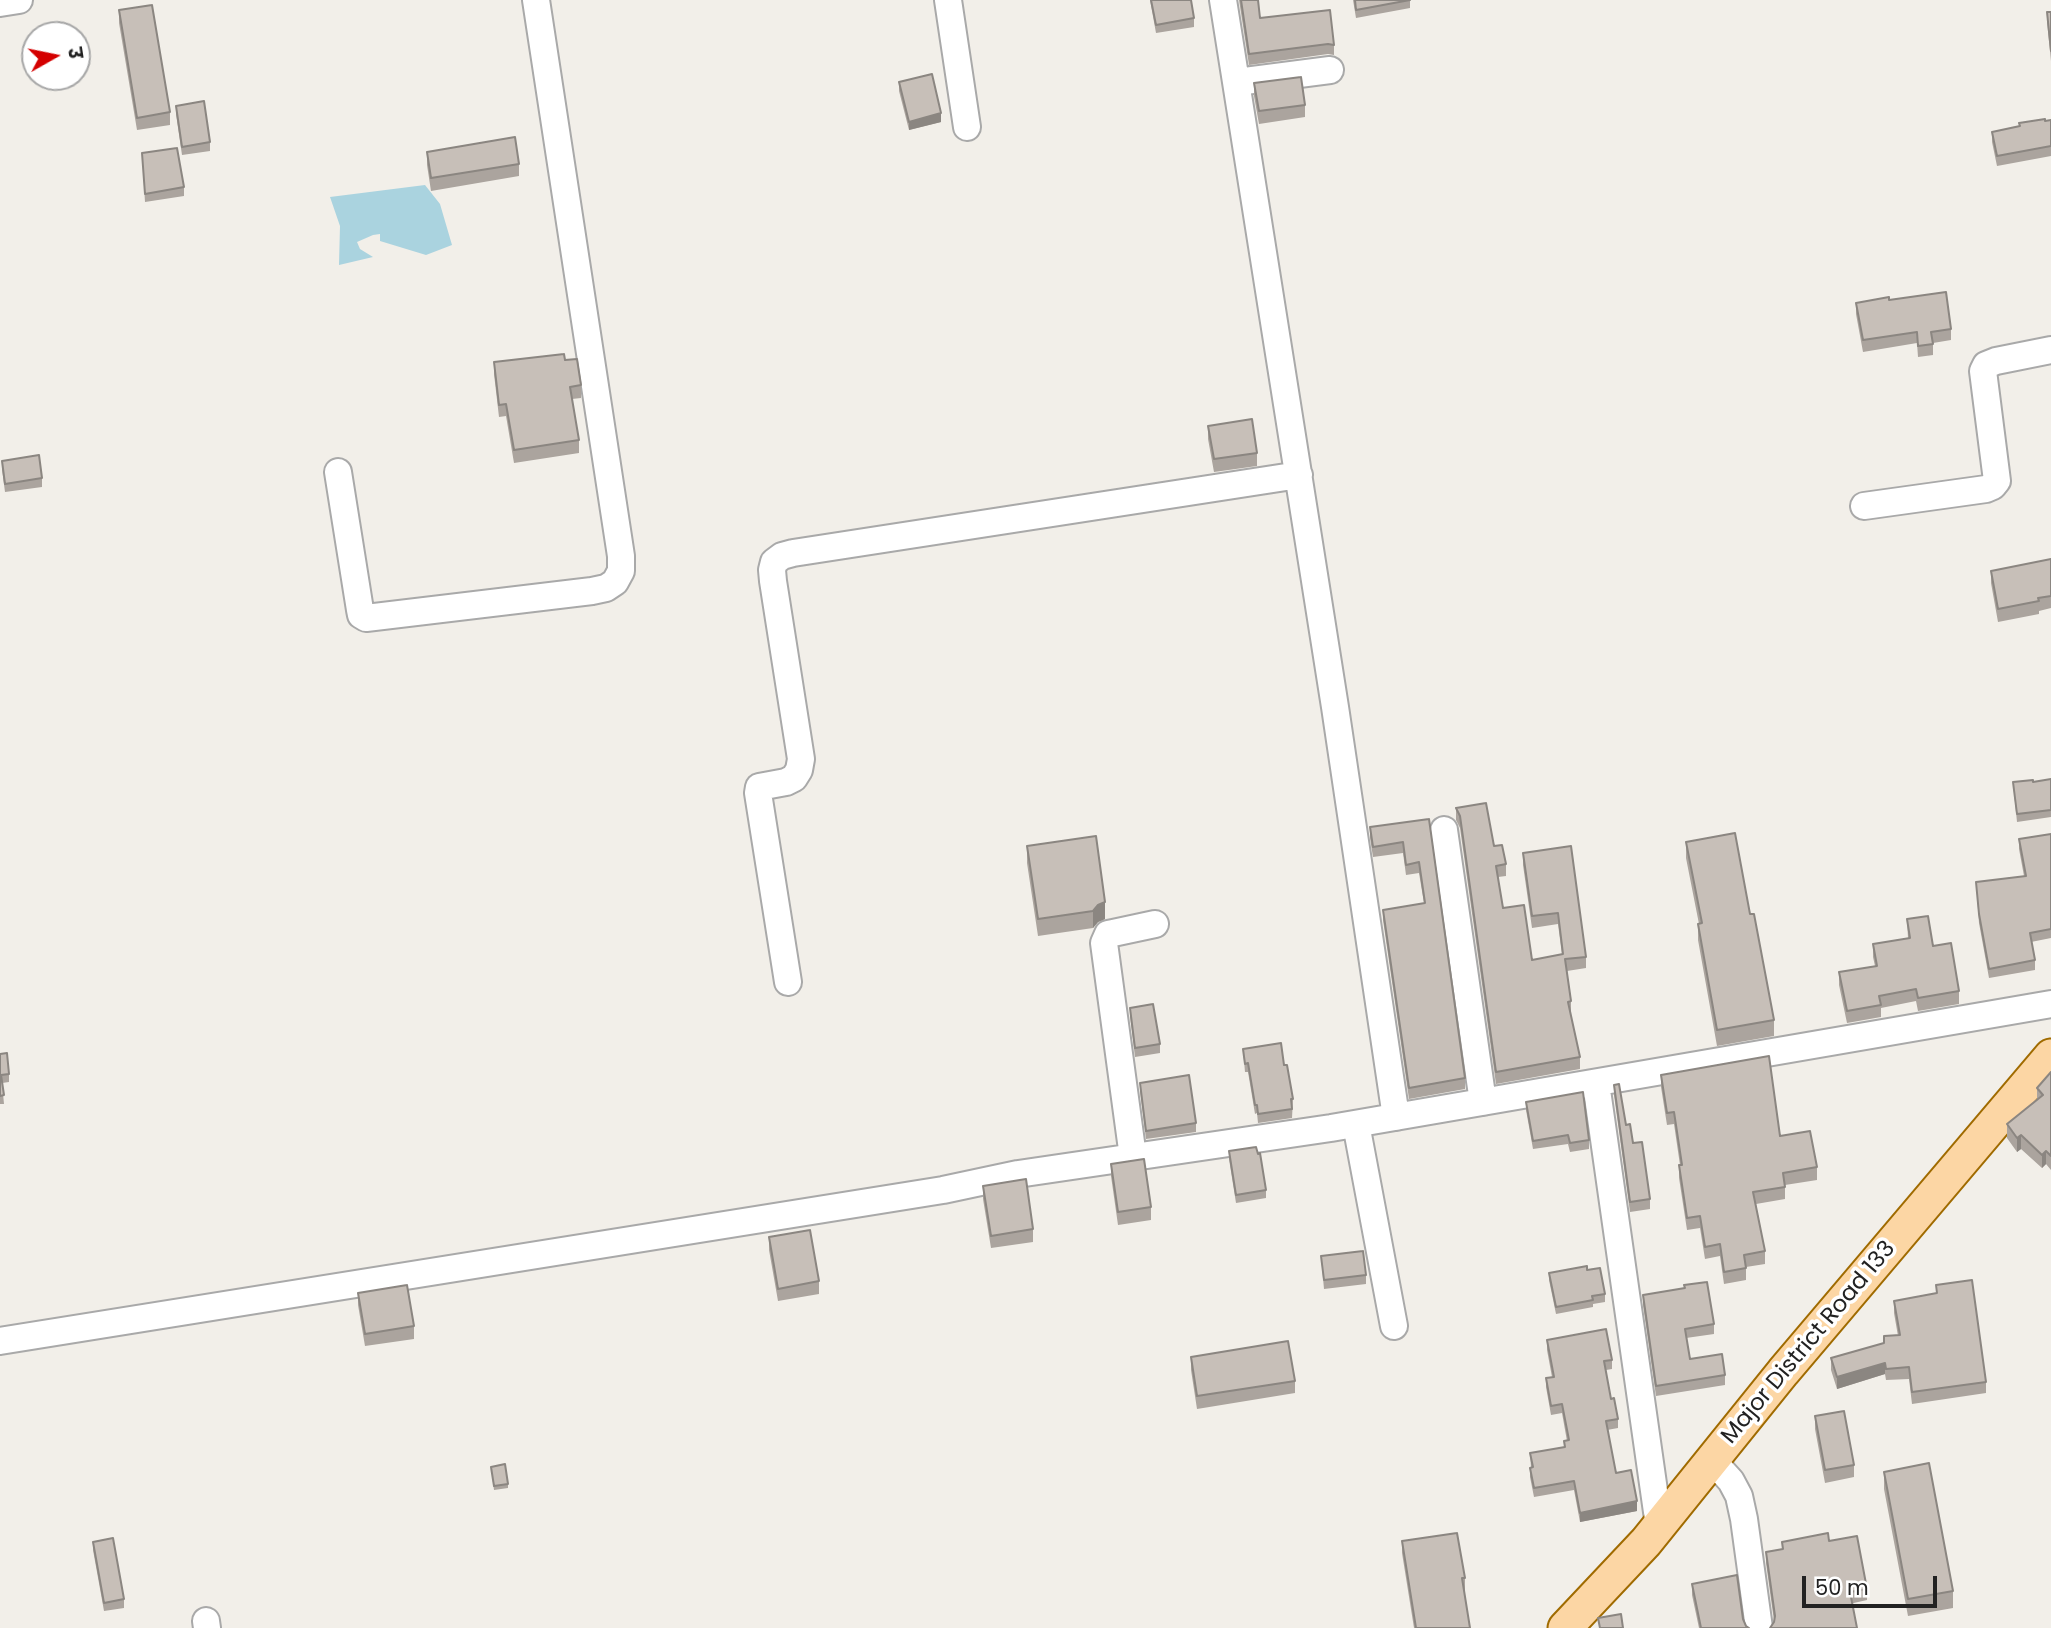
<!DOCTYPE html>
<html>
<head>
<meta charset="utf-8">
<style>
	body { margin:0 }
	#map { position:relative; width:2051px; height:1628px; overflow:hidden; background:#f2efe9; font-family:Poppins,"Noto Sans Devanagari",sans-serif }
	canvas { display:block }
	.north { position:absolute; left:21px; top:21px; width:70px; height:70px; box-sizing:border-box; background:#fff; border:2px solid #a7a7a7; border-radius:50%; rotate:81deg; font-size:19px; font-weight:700; line-height:28px; text-align:center; color:#222 }
	.north::after { content:''; display:block; margin:auto; width:24px; height:32px; background:#d40000; clip-path:polygon(50% 0,100% 100%,50% 72%,0 100%) }
	.scale { position:absolute; left:1802px; top:1576px; width:135px; height:32px; box-sizing:border-box; border:4px solid #222; border-top:0; padding-left:9px; font-size:21px; line-height:24px; white-space:nowrap; color:#222; -webkit-text-stroke:5px #fff; paint-order:stroke }
</style>
</head>
<body>
<div id="map">
<canvas width="2051" height="1628"></canvas>
<div class="north">उ</div>
<div class="scale">50 m</div>
</div>
<script>
const c = document.querySelector('canvas').getContext('2d');
c.lineJoin = 'round';
function fill(path, color) { c.fillStyle = color; c.fill(path, 'evenodd'); }
const toPath = rows => new Path2D(rows.map(r => 'M' + r).join(''));
function strokePath(path, color, width, dash) { c.strokeStyle = color; c.lineWidth = width; c.lineCap = dash ? 'butt' : 'round'; c.setLineDash(dash || []); c.stroke(path); }
function write(font, color, halo, rows, align = 'center') {
  c.font = font + ' Poppins,sans-serif'; c.lineWidth = 7; c.setLineDash([]); c.textBaseline = 'middle'; c.strokeStyle = halo; c.fillStyle = color; for (const [text, x, y, turn = 0] of rows) {
    c.save(); c.translate(x, y); c.rotate((+turn || 0) * Math.PI / 180); c.textAlign = isNaN(turn) ? turn : align; if (halo) c.strokeText(text, 0, 0); c.fillText(text, 0, 0); c.restore();
  }
}
fill(toPath([
	[425,185,440,204,452,245,426,255,380,241,380,234,373,235,357,242,360,249,373,257,339,265,340,226,330,197]
]), '#aad3df');
const minor = toPath([
	[948,0,967,127],
	[1223,0,1335,707,1396,1117],
	[0,3,19,0],
	[1237,82,1330,70],
	[338,472,360,610,361,615,366,618,592,591,606,588,615,582,621,571,621,556,536,0],
	[1864,506,1986,489,1993,486,1997,481,1996,473,1983,371,1986,365,1996,361,2051,350],
	[1444,830,1483,1102],
	[788,982,758,793,759,787,786,782,794,778,799,770,801,759,773,581,772,570,774,562,782,556,793,553,1299,475],
	[1596,1083,1659,1526],
	[1356,1124,1394,1326],
	[1133,1157,1104,943,1108,934,1113,933,1155,924],
	[0,1341,943,1190,1018,1174,1331,1128,2051,1004],
	[1712,1460,1731,1481,1739,1496,1744,1519,1759,1628],
	[206,1621,207,1628]
]);
const major = toPath([
	[1565,1628,1646,1542,1783,1372,2051,1056]
]);
strokePath(minor, '#a9a9a9', 30);
strokePath(major, '#a06b00', 37);
strokePath(minor, '#fff', 26);
strokePath(major, '#fcd6a4', 33);
fill(toPath([
	[1150,0,1191,0,1194,18,1194,27,1156,33],
	[1239,0,1258,0,1260,18,1334,45,1334,55,1328,54,1249,65],
	[1353,0,1410,0,1410,8,1356,18],
	[119,10,170,112,170,125,137,130,119,23],
	[2047,12,2051,12,2051,61,2047,22],
	[899,82,941,122,909,130,899,91],
	[1254,83,1305,105,1305,117,1259,124,1254,96],
	[176,106,210,142,210,151,182,155,176,114],
	[2051,120,2051,156,1997,166,1992,142,1992,132],
	[427,152,519,164,519,176,431,191,427,165],
	[142,153,184,187,184,196,145,202],
	[1889,300,1951,329,1951,340,1933,343,1933,355,1918,357,1917,343,1863,352,1856,314,1856,303],
	[565,360,581,385,581,398,572,399,579,440,579,453,514,463,506,416,499,417,494,374,494,362],
	[1208,426,1257,453,1257,466,1214,472,1208,439],
	[2,461,42,478,42,487,5,492,2,469],
	[2051,559,2051,608,2039,611,2039,614,1998,622,1991,583,1991,571],
	[2051,779,2051,817,2017,822,2013,782,2033,782],
	[1456,808,1494,846,1506,864,1506,876,1498,877,1503,908,1532,960,1562,955,1558,924,1532,928,1523,865,1523,853,1586,957,1586,968,1567,971,1571,1001,1571,1013,1570,1014,1580,1057,1580,1069,1496,1084,1460,828,1456,820],
	[1429,819,1465,1078,1465,1089,1409,1099,1383,920,1383,910,1424,903,1419,873,1406,875,1403,853,1373,857,1370,838,1370,827],
	[2051,834,2051,938,2031,942,2035,960,2035,970,1989,978,1979,923,1976,882,2024,876,2019,849,2019,839],
	[1686,842,1750,914,1774,1020,1774,1036,1717,1046,1698,940,1698,924,1699,924,1686,858],
	[1027,846,1105,919,1098,922,1093,928,1038,936,1027,863],
	[1907,919,1933,946,1959,991,1959,1004,1918,1011,1916,1001,1881,1008,1881,1017,1847,1023,1839,985,1839,972,1875,966,1873,957,1873,944,1908,938],
	[1130,1008,1160,1044,1160,1053,1135,1057,1130,1016],
	[1243,1049,1284,1065,1293,1099,1292,1118,1258,1123,1257,1113,1255,1114,1248,1072,1245,1072],
	[0,1054,9,1074,9,1082,2,1083,4,1104,0,1104],
	[2051,1072,2051,1170,2046,1164,2042,1168,2021,1149,2017,1152,2007,1138,2007,1124,2037,1099,2037,1088],
	[1661,1075,1780,1136,1817,1167,1817,1180,1785,1185,1785,1199,1756,1204,1765,1251,1765,1264,1746,1267,1746,1280,1724,1284,1720,1256,1705,1259,1700,1228,1687,1230,1679,1178,1679,1165,1680,1165,1674,1124,1667,1125,1661,1087],
	[1140,1083,1196,1123,1196,1132,1146,1139,1140,1091],
	[1614,1085,1650,1199,1650,1209,1630,1212,1614,1095],
	[1526,1102,1589,1140,1589,1149,1570,1152,1568,1144,1533,1149,1526,1110],
	[1229,1151,1266,1190,1266,1198,1236,1203,1229,1159],
	[1111,1164,1151,1207,1151,1220,1118,1225,1111,1176],
	[983,1186,1033,1229,1033,1242,991,1248,983,1199],
	[769,1237,819,1281,819,1294,778,1301,769,1250],
	[1321,1256,1366,1275,1366,1284,1324,1289],
	[1587,1270,1605,1294,1605,1302,1593,1304,1593,1307,1556,1314,1549,1280,1549,1273],
	[1936,1285,1986,1382,1986,1393,1912,1404,1909,1379,1886,1380,1885,1374,1837,1389,1831,1370,1831,1358,1884,1343,1898,1336,1894,1313,1894,1301,1936,1294],
	[358,1293,414,1326,414,1339,365,1346,358,1305],
	[1643,1295,1714,1324,1714,1334,1686,1338,1690,1359,1725,1375,1725,1385,1656,1396,1643,1305],
	[1547,1340,1612,1360,1612,1369,1606,1370,1611,1399,1618,1419,1618,1428,1607,1430,1616,1473,1637,1511,1580,1522,1574,1490,1534,1497,1530,1477,1530,1468,1531,1467,1530,1453,1564,1447,1564,1441,1567,1441,1562,1413,1551,1415,1546,1387,1546,1378,1552,1377,1547,1350],
	[1191,1357,1295,1381,1295,1393,1197,1409,1191,1370],
	[1815,1416,1854,1465,1854,1477,1825,1483,1815,1429],
	[491,1467,508,1484,508,1488,494,1490],
	[1884,1472,1953,1591,1953,1608,1908,1616,1884,1489],
	[1402,1541,1465,1578,1465,1590,1464,1590,1470,1628,1414,1628,1402,1553],
	[1829,1541,1867,1589,1867,1600,1774,1621,1766,1563,1766,1552,1782,1549,1782,1542],
	[93,1542,124,1599,124,1608,104,1611,93,1550],
	[1692,1584,1743,1619,1746,1626,1749,1628,1699,1628,1692,1595]
]), '#aba49e');
fill(toPath([
	[941,113,941,122,909,130,909,122],
	[1105,902,1105,919,1098,922,1093,928,1093,911,1098,905],
	[2021,1135,2021,1149,2017,1152,2017,1138],
	[2046,1151,2046,1164,2042,1168,2042,1155],
	[1885,1363,1885,1374,1837,1389,1837,1377],
	[1637,1501,1637,1511,1580,1522,1580,1513]
]), '#8b8681');
const building = toPath([
	[1151,0,1191,0,1194,18,1156,25,1151,0],
	[1241,0,1258,0,1260,18,1330,10,1334,45,1328,44,1249,54,1241,0],
	[1355,0,1410,0,1356,10,1355,0],
	[152,5,170,112,137,118,119,10,152,5],
	[2047,12,2051,12,2051,51,2047,12],
	[932,74,941,113,909,122,899,82,932,74],
	[1301,77,1305,105,1259,111,1254,83,1301,77],
	[204,101,210,142,182,147,176,106,204,101],
	[2045,119,2045,121,2051,120,2051,146,1997,156,1992,132,2020,126,2019,123,2045,119],
	[515,137,519,164,431,178,427,152,515,137],
	[177,148,184,187,145,194,142,153,177,148],
	[1946,292,1951,329,1931,332,1933,344,1918,346,1917,332,1863,340,1856,303,1889,297,1889,300,1946,292],
	[564,354,565,360,577,359,581,385,570,387,579,440,514,450,506,404,499,405,494,362,564,354],
	[1252,419,1257,453,1214,459,1208,426,1252,419],
	[39,455,42,478,5,484,2,461,39,455],
	[2051,559,2051,596,2038,598,2039,601,1998,609,1991,571,2051,559],
	[2051,779,2051,810,2017,814,2013,782,2033,780,2033,782,2051,779],
	[1486,803,1494,846,1502,845,1506,864,1496,866,1503,908,1524,905,1532,960,1563,954,1558,913,1532,916,1523,853,1571,846,1586,957,1565,959,1571,1001,1568,1002,1580,1057,1496,1072,1460,816,1456,808,1486,803],
	[1429,819,1465,1078,1409,1088,1383,910,1425,903,1419,862,1406,865,1403,842,1373,847,1370,827,1429,819],
	[1735,833,1750,914,1754,914,1774,1020,1717,1030,1698,924,1702,923,1686,842,1735,833],
	[2051,834,2051,929,2030,933,2035,960,1989,969,1979,914,1976,882,2026,876,2019,839,2051,834],
	[1096,836,1105,902,1098,905,1093,911,1038,919,1027,846,1096,836],
	[1928,916,1933,946,1951,943,1959,991,1918,998,1916,989,1879,996,1881,1005,1847,1011,1839,972,1877,966,1873,944,1910,938,1907,919,1928,916],
	[1153,1004,1160,1044,1135,1048,1130,1008,1153,1004],
	[1281,1043,1284,1065,1287,1065,1293,1099,1291,1099,1292,1109,1258,1114,1257,1105,1255,1105,1248,1063,1245,1064,1243,1049,1281,1043],
	[7,1053,9,1074,1,1075,4,1095,0,1096,0,1054,7,1053],
	[1769,1056,1780,1136,1810,1131,1817,1167,1783,1173,1785,1187,1753,1192,1765,1251,1744,1255,1746,1268,1724,1272,1720,1244,1705,1247,1700,1216,1687,1218,1679,1165,1682,1165,1674,1112,1667,1113,1661,1075,1769,1056],
	[2051,1072,2051,1156,2046,1151,2042,1155,2021,1135,2017,1138,2007,1124,2043,1095,2037,1088,2051,1072],
	[1189,1075,1196,1123,1146,1131,1140,1083,1189,1075],
	[1619,1084,1626,1125,1630,1124,1633,1143,1642,1142,1650,1199,1630,1202,1614,1085,1619,1084],
	[1583,1092,1589,1140,1570,1143,1568,1135,1533,1141,1526,1102,1583,1092],
	[1256,1147,1258,1154,1260,1153,1266,1190,1236,1195,1229,1151,1256,1147],
	[1144,1159,1151,1207,1118,1212,1111,1164,1144,1159],
	[1026,1179,1033,1229,991,1236,983,1186,1026,1179],
	[810,1230,819,1281,778,1289,769,1237,810,1230],
	[1363,1251,1366,1275,1324,1280,1321,1256,1363,1251],
	[1587,1266,1587,1270,1600,1268,1605,1294,1592,1296,1593,1300,1556,1307,1549,1273,1587,1266],
	[1972,1280,1986,1382,1912,1392,1909,1367,1886,1369,1885,1363,1837,1377,1831,1358,1884,1343,1884,1336,1900,1335,1894,1301,1937,1293,1936,1285,1972,1280],
	[1707,1282,1714,1324,1685,1329,1690,1359,1722,1354,1725,1375,1656,1386,1643,1295,1685,1288,1684,1285,1707,1282],
	[407,1285,414,1326,365,1334,358,1293,407,1285],
	[1606,1329,1612,1360,1604,1361,1611,1399,1614,1398,1618,1419,1606,1421,1616,1473,1631,1470,1637,1501,1580,1513,1574,1481,1534,1488,1530,1468,1533,1467,1530,1453,1565,1447,1564,1441,1569,1440,1562,1404,1551,1406,1546,1378,1554,1377,1547,1340,1606,1329],
	[1288,1341,1295,1381,1197,1396,1191,1357,1288,1341],
	[1844,1411,1854,1465,1825,1470,1815,1416,1844,1411],
	[1929,1463,1953,1591,1908,1599,1884,1472,1929,1463],
	[505,1464,508,1484,494,1486,491,1467,505,1464],
	[1457,1533,1465,1578,1462,1578,1470,1628,1416,1628,1402,1541,1457,1533],
	[1828,1533,1829,1541,1857,1536,1867,1589,1850,1592,1857,1628,1770,1628,1774,1622,1775,1616,1766,1552,1783,1549,1782,1542,1828,1533],
	[113,1538,124,1599,104,1603,93,1542,113,1538],
	[1737,1575,1743,1619,1746,1626,1749,1628,1701,1628,1692,1584,1737,1575],
	[1621,1614,1623,1628,1600,1628,1598,1618,1621,1614]
]);
fill(building, '#c7bfb8');
strokePath(building, '#8b8681', 2);
write('23px', '#222', '#fff', [
	["Major District Road 133",1809,1343,-50]
]);
</script>
</body>
</html>
